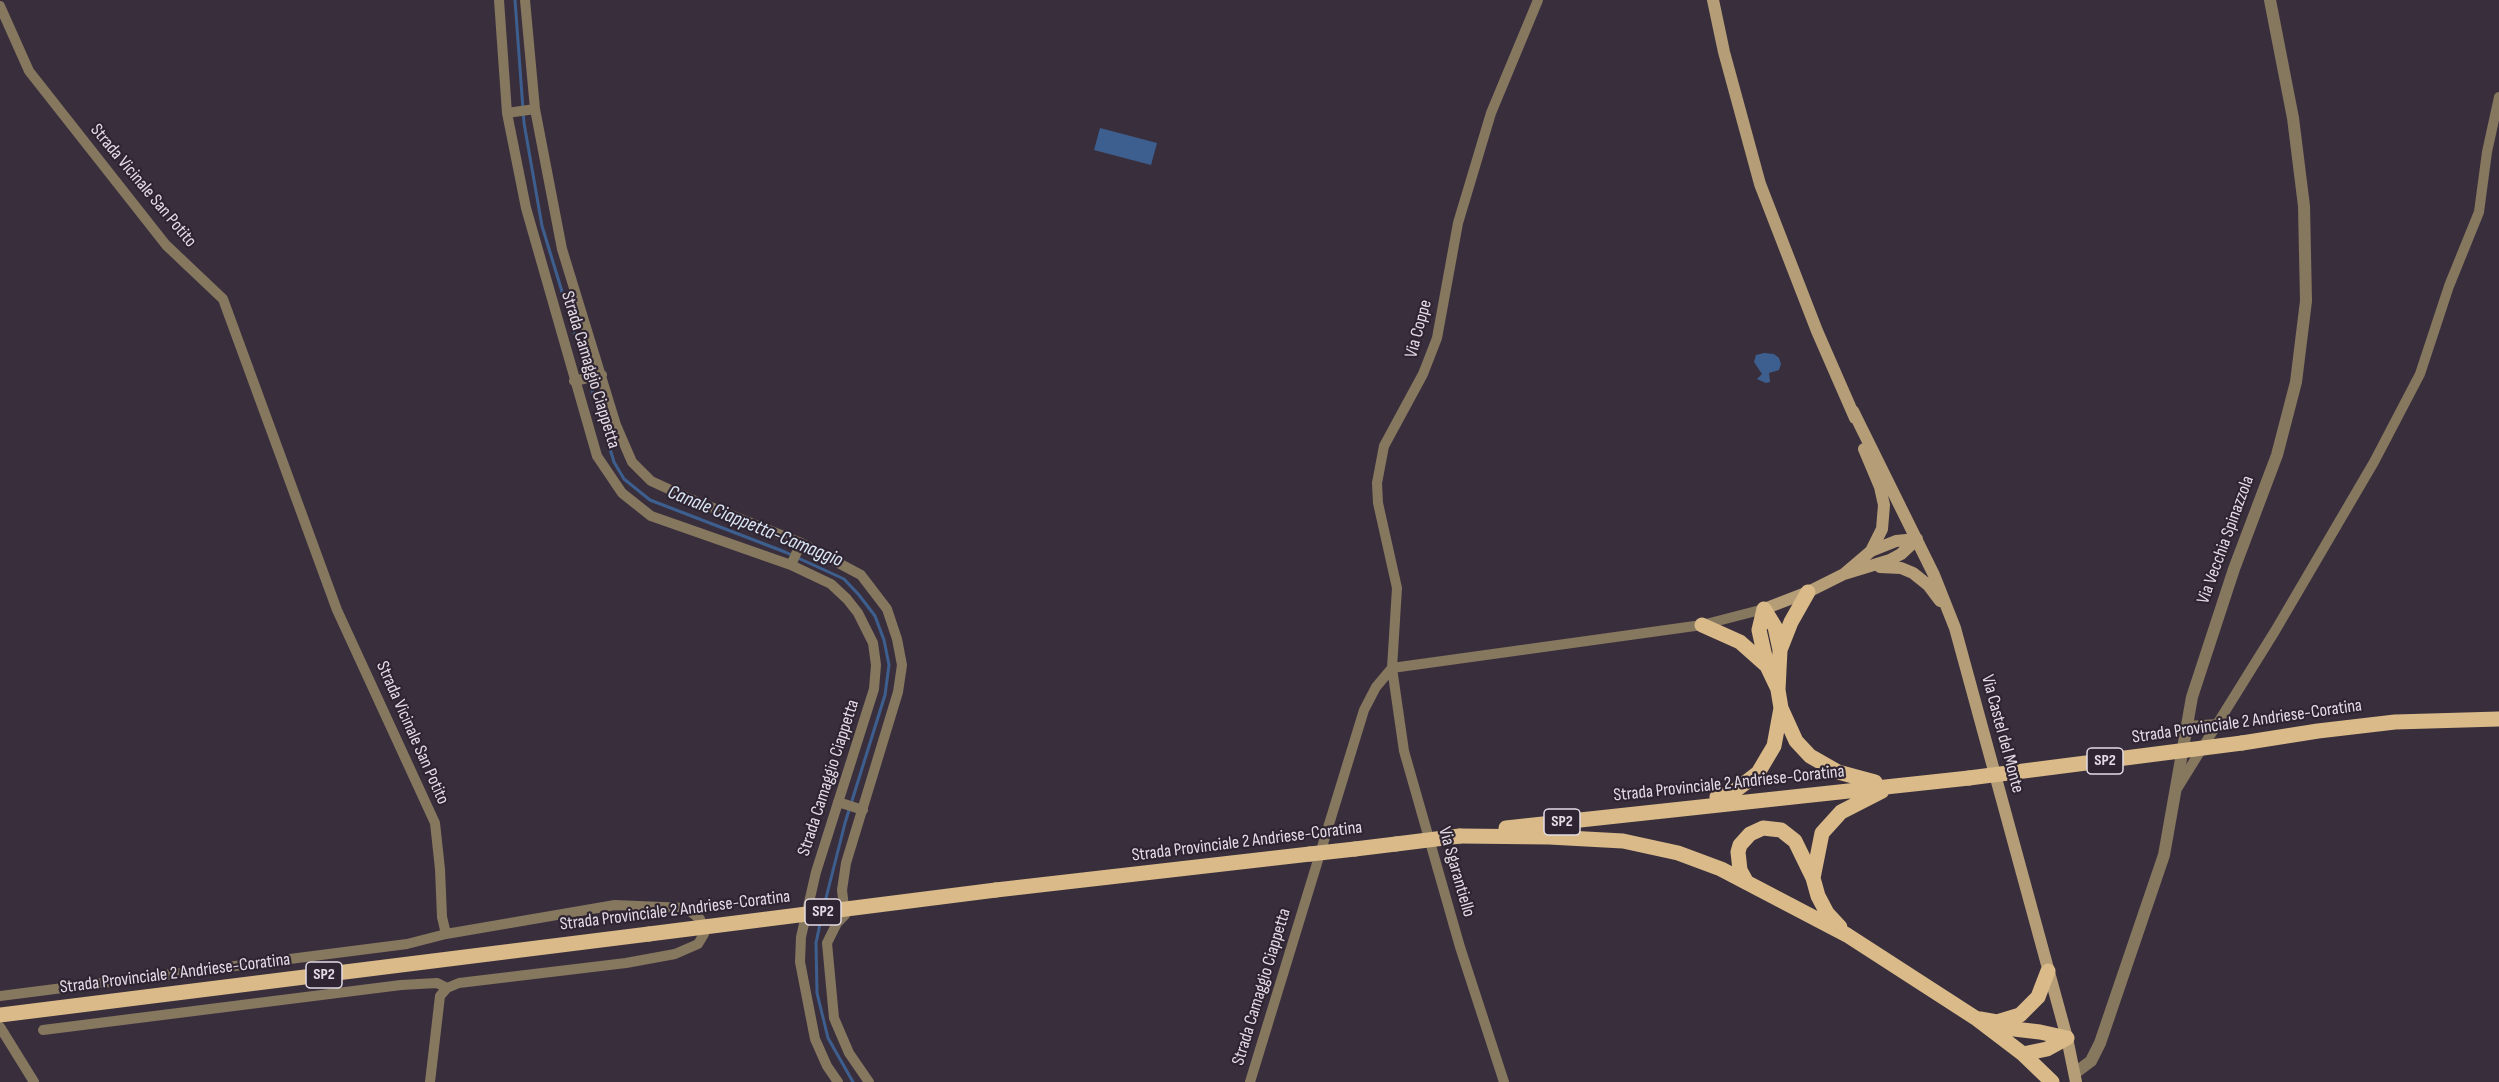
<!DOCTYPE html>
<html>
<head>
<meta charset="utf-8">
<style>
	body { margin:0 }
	canvas { display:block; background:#392f3c }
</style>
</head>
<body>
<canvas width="2499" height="1082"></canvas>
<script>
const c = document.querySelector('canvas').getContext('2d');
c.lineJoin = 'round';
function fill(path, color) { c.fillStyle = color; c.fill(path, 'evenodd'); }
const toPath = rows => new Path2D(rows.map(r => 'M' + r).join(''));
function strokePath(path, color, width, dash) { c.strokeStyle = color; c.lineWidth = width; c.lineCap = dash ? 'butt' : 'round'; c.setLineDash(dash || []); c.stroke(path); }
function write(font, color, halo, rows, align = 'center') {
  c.font = font + ' "Sofia Sans Condensed",sans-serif'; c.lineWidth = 4.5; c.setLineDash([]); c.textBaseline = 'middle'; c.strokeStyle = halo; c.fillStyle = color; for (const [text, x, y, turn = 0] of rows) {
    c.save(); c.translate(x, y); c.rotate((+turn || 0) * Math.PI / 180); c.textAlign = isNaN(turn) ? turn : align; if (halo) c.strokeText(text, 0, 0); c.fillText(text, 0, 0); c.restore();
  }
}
fill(toPath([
	[1100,128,1157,143,1151,165,1094,150],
	[1764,353,1774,354,1779,358,1781,364,1779,370,1769,373,1770,382,1766,383,1757,379,1762,374,1754,362,1756,355]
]), '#3d5f8f');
strokePath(toPath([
	[515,0,524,123,542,226,614,462,624,479,650,500,785,552,844,579,859,595,875,616,884,640,889,665,885,695,845,823,824,906],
	[821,919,816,943,817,993,828,1038,853,1082]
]), '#3d5f8f', 3);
strokePath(toPath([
	[499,0,507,113,526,208,597,456,622,493,651,516,791,565,831,584,847,599,858,613,873,643,876,665,874,689,816,872,801,937,800,962,815,1039,827,1066,838,1082],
	[525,0,535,109,562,249,616,425,632,462,651,481,688,498,801,543,861,575,887,609,897,639,902,665,898,692,846,863,842,890,845,915,837,923,827,943,834,1018,849,1053,869,1082],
	[0,6,29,71,166,245,223,299,337,610,435,823,440,869,442,917,446,934,615,905,686,908,700,919,704,934,698,944,675,954,626,963,459,983,447,988,440,996,430,1082],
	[507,113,535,109],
	[574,381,602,375],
	[791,565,801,543],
	[1392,668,1702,625,1764,609],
	[2187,726,2218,724],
	[2178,787,2275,631,2374,462,2420,374,2449,286,2479,212,2487,152,2499,97],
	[838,802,863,810],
	[0,996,407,944,446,934],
	[0,1027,34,1082],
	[43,1030,401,985,437,983,447,988],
	[1250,1082,1364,710,1376,687,1392,668],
	[1504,1082,1460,947,1404,751,1392,668,1397,588,1378,503,1377,483,1384,446,1423,374,1437,338,1458,223,1491,113,1538,0]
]), '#86775f', 10);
strokePath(toPath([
	[2075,1073,2091,1061,2100,1043,2164,855,2192,697,2234,569,2277,455,2296,382,2306,301,2304,206,2293,118,2270,0]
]), '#86775f', 12);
strokePath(toPath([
	[1713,0,1724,52,1760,184,1817,331,1855,418],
	[1853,411,1934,575,1955,628,2067,1038,2076,1082],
	[1871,551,1896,541,1917,539],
	[1880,567,1901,568,1913,573,1928,585,1940,601],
	[1844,574,1871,551,1882,529,1884,505,1880,487,1864,449],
	[1764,609,1808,592,1844,574,1890,560,1901,554,1917,539]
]), '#b59d77', 12);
strokePath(toPath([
	[1764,609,1775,627,1780,650,1778,690,1781,708,1796,741,1810,756,1838,772,1875,782],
	[1764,609,1759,630,1767,666,1777,687],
	[1702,625,1740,642,1767,666],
	[1780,650,1791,622,1808,592],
	[2242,743,2318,731,2395,722,2499,719],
	[1717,797,1732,793,1758,773,1774,746,1781,708],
	[1506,828,1969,778],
	[1460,836,1549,837,1623,841,1678,853,1721,869,1847,935,1977,1019,2023,1054,2052,1082],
	[1355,849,1396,844],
	[1746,881,1740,870,1738,852,1740,845,1750,834,1763,828,1781,830,1795,841,1813,878],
	[996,890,1310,854],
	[1840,927,1827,913,1818,896,1813,878,1822,833,1841,812,1882,791],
	[0,1015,649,934],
	[1980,1019,1997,1022,2020,1015,2038,997,2048,971],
	[1997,1022,2014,1029,2040,1032,2067,1038],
	[2023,1054,2047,1049,2067,1038]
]), '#d9ba88', 15);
strokePath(toPath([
	[1969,778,2242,743],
	[1396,844,1460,836],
	[1310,854,1355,849],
	[649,934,996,890]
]), '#d9ba88', 15);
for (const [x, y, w] of [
	[2105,761,36],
	[1562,822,36],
	[823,912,36],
	[324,975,36]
]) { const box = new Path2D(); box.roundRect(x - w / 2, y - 13, w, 26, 4.5); c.fillStyle = '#2f2532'; c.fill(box); strokePath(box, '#e3dce5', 1.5); }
write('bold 16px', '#e3dce5', null, [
	["SP2",2105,761],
	["SP2",1562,822],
	["SP2",823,912],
	["SP2",324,975]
]);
write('18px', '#e3dce5', '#2f2532', [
	["Strada Vicinale San Potito",143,186,50],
	["Via Coppe",1419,329,-75],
	["Strada Camaggio Ciappetta",590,370,73],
	["Via Vecchia Spinazzola",2226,540,-70],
	["Strada Provinciale 2 Andriese-Coratina",2247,722,-8],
	["Strada Vicinale San Potito",412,733,66],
	["Via Castel del Monte",2002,734,75],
	["Strada Camaggio Ciappetta",829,778,-72],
	["Strada Provinciale 2 Andriese-Coratina",1729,784,-6],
	["Strada Provinciale 2 Andriese-Coratina",1247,842,-7],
	["Via Sgarantiello",1456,872,74],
	["Strada Provinciale 2 Andriese-Coratina",675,911,-7],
	["Strada Provinciale 2 Andriese-Coratina",175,974,-7],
	["Strada Camaggio Ciappetta",1262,987,-73]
]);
write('italic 20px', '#dae5f4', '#2f2532', [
	["Canale Ciappetta-Camaggio",755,527,22]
]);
</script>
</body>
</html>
